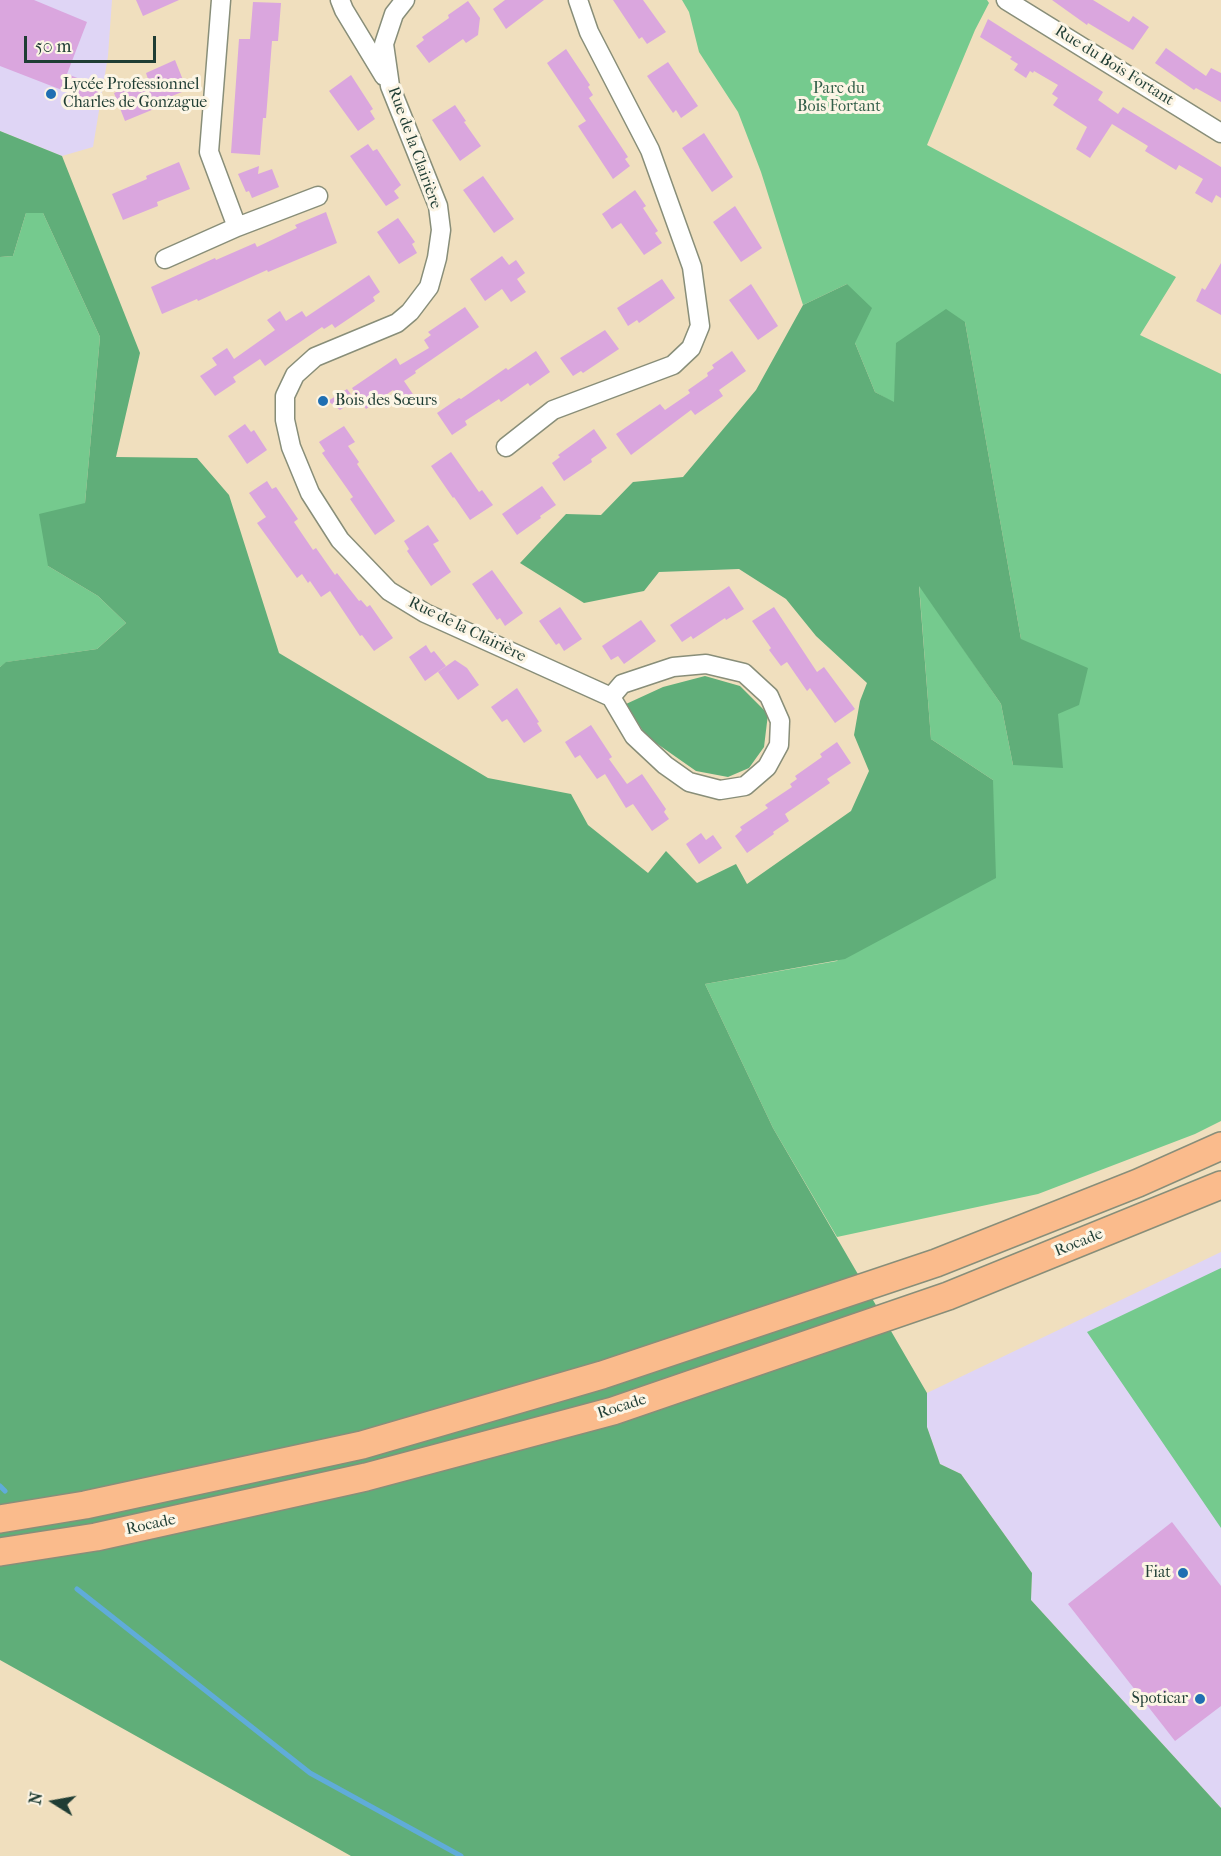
<!DOCTYPE html>
<html>
<head>
<meta charset="utf-8">
<style>
	body { margin:0 }
	#map { position:relative; width:1221px; height:1856px; overflow:hidden; background:#f0dfbe; font-family:"IM FELL French Canon",serif }
	canvas { display:block }
	.north { position:absolute; left:24px; top:1772px; width:60px; height:60px; -webkit-text-stroke:4px #fcf5e5; paint-order:stroke; rotate:281deg; font-size:16px; font-weight:700; line-height:24px; text-align:center; color:#1f3d34 }
	.north::after { content:''; display:block; margin:auto; width:21px; height:27px; background:#1f3d34; clip-path:polygon(50% 0,100% 100%,50% 72%,0 100%) }
	.scale { position:absolute; left:24px; top:36px; width:132px; height:27px; box-sizing:border-box; border:3px solid #1f3d34; border-top:0; padding-left:8px; font-size:18px; line-height:21px; white-space:nowrap; color:#1f3d34; -webkit-text-stroke:4px #fcf5e5; paint-order:stroke }
</style>
</head>
<body>
<div id="map">
<canvas width="1221" height="1856"></canvas>
<div class="north">N</div>
<div class="scale">50 m</div>
</div>
<script>
const c = document.querySelector('canvas').getContext('2d');
c.lineJoin = 'round';
function fill(path, color) { c.fillStyle = color; c.fill(path, 'evenodd'); }
const toPath = rows => new Path2D(rows.map(r => 'M' + r).join(''));
function strokePath(path, color, width, dash) { c.strokeStyle = color; c.lineWidth = width; c.lineCap = dash ? 'butt' : 'round'; c.setLineDash(dash || []); c.stroke(path); }
function write(font, color, halo, rows, align = 'center') {
  c.font = font + ' "IM FELL French Canon",serif'; c.lineWidth = 6; c.setLineDash([]); c.textBaseline = 'middle'; c.strokeStyle = halo; c.fillStyle = color; for (const [text, x, y, turn = 0] of rows) {
    c.save(); c.translate(x, y); c.rotate((+turn || 0) * Math.PI / 180); c.textAlign = isNaN(turn) ? turn : align; if (halo) c.strokeText(text, 0, 0); c.fillText(text, 0, 0); c.restore();
  }
}
fill(toPath([
	[0,0,112,0,108,56,93,147,62,156,0,131],
	[1221,1252,1221,1808,1031,1600,1032,1573,961,1474,940,1464,927,1427,927,1393]
]), '#dfd5f5');
fill(toPath([
	[682,0,987,0,989,3,975,30,927,145,1176,277,1140,335,1221,374,1221,1121,1195,1134,1038,1194,837,1237,773,1128,705,984,837,961,993,780,931,739,919,584,1001,704,1013,765,1021,639,965,322,894,403,875,392,855,343,847,284,803,305,761,172,738,112,699,52,689,12],
	[26,213,43,213,100,337,85,503,48,566,98,596,126,623,97,649,7,662,0,667,0,257,13,256],
	[1221,1268,1221,1528,1087,1332]
]), '#75ca8e');
fill(toPath([
	[0,131,62,156,140,353,116,457,197,458,229,495,279,653,488,778,571,794,588,825,648,873,666,851,697,883,736,864,747,884,851,811,869,771,854,735,860,701,867,683,816,636,786,599,739,569,659,572,644,591,584,603,520,563,566,514,601,515,633,482,683,477,756,390,803,305,847,284,872,308,855,343,875,392,894,402,896,343,946,309,965,322,1021,639,1088,668,1079,705,1058,714,1063,768,1013,765,1001,704,919,586,931,739,993,780,996,878,845,959,705,984,773,1128,927,1393,927,1427,940,1464,961,1474,1032,1573,1031,1600,1221,1808,1221,1856,351,1856,0,1660,0,667,6,662,97,649,126,623,98,596,48,566,39,514,85,503,100,337,43,213,26,213,13,256,0,257],
	[705,676,740,686,768,714,764,747,749,768,728,777,696,771,646,736,626,704,663,687]
]), '#60ae79');
strokePath(toPath([
	[0,1486,5,1491],
	[77,1589,310,1773,461,1856]
]), '#60acd9', 5);
fill(toPath([
	[0,0,34,0,87,22,67,74,101,87,98,104,0,66],
	[136,0,179,0,143,16],
	[505,0,544,0,506,29,493,9],
	[613,0,643,0,666,32,647,44,642,37,639,39],
	[1052,0,1093,0,1129,22,1133,16,1149,27,1133,50,1088,23,1087,25],
	[468,1,480,18,478,35,466,43,463,39,429,63,416,46,424,40,422,37,449,18,448,15],
	[253,2,281,3,278,41,272,41,266,118,263,118,260,155,231,153,239,39,250,39],
	[988,19,1103,92,1098,100,1118,114,1123,107,1221,167,1221,198,1216,195,1212,203,1195,193,1203,179,1179,165,1176,170,1145,151,1148,146,1112,124,1090,158,1076,149,1087,127,1053,105,1058,98,1052,94,1058,85,1034,71,1033,73,1030,71,1026,78,1014,70,1018,64,1010,59,1012,57,980,37],
	[1166,48,1206,76,1211,68,1221,73,1221,102,1196,88,1194,90,1155,63],
	[566,49,590,85,588,87,593,95,589,98,628,157,625,159,630,166,613,179,578,126,586,121,547,63],
	[175,60,187,90,157,102,159,107,125,121,114,93,148,79,146,73],
	[668,62,698,106,681,118,676,110,673,113,647,76],
	[351,75,373,109,370,111,375,119,358,131,329,91],
	[455,105,466,121,464,122,481,146,460,161,432,120],
	[704,133,733,177,712,192,682,148],
	[368,144,373,151,377,149,401,185,394,191,399,198,386,206,350,156],
	[179,162,190,189,157,202,158,206,123,220,112,194,147,179,146,176],
	[259,166,258,174,272,169,279,187,252,198,249,191,246,192,238,174],
	[483,176,514,219,494,233,463,190],
	[635,190,646,206,643,208,658,231,655,233,662,243,644,255,621,223,612,229,602,214],
	[735,206,762,248,741,262,713,222],
	[326,212,337,243,268,272,267,270,198,301,197,299,162,314,151,287,215,258,216,260,255,243,257,247,297,228,295,225],
	[398,218,415,242,412,244,417,253,399,264,377,232],
	[502,256,509,265,516,260,525,273,517,279,526,292,511,302,502,289,485,301,470,279],
	[1221,263,1221,315,1196,301,1202,288,1205,290],
	[369,275,380,292,373,297,375,301,335,328,332,324,324,329,322,327,265,366,260,359,233,377,236,382,215,396,200,376,217,365,212,358,227,348,234,359,275,330,267,320,280,311,286,321,302,311,306,317],
	[662,279,675,298,639,323,637,320,628,326,617,308],
	[751,284,778,326,758,340,729,300],
	[465,307,479,327,415,371,416,373,404,381,417,400,407,407,393,390,366,409,352,388,396,358,400,365,429,348,424,340,431,335,428,332],
	[605,330,619,349,583,373,581,371,573,376,560,358],
	[536,351,550,372,530,386,528,383,501,402,499,399,465,421,467,425,452,435,437,413,459,398,461,399,506,368,508,370],
	[732,351,746,371,719,390,723,396,695,415,691,410,631,455,616,434,660,404,665,410,690,393,688,390,708,376,707,373,714,368,712,365],
	[347,389,355,400,340,410,328,401],
	[245,424,251,432,254,430,267,450,247,464,228,436],
	[344,426,355,442,348,446,359,462,357,464,395,521,375,535,350,499,353,497,322,453,325,451,319,442],
	[594,429,607,448,591,459,592,462,564,481,552,463,560,457,558,455],
	[451,452,479,492,482,490,493,505,470,520,454,497,453,498,431,466],
	[267,481,272,489,276,487,298,519,294,522,313,550,316,548,330,568,335,575,337,573,359,601,361,600,367,607,370,605,393,638,374,651,362,635,360,636,330,591,321,597,310,581,308,583,302,574,297,578,257,523,266,517,249,493],
	[542,486,556,505,540,516,541,518,517,535,502,514],
	[428,525,439,541,433,544,451,572,431,586,407,551,409,549,404,541],
	[492,570,523,613,505,626,500,618,497,620,472,584],
	[729,586,744,609,726,620,725,618,693,639,691,636,682,642,670,625],
	[560,607,582,639,564,651,559,643,556,645,539,621],
	[774,607,817,672,824,667,855,709,835,723,810,688,807,691,787,662,781,666,769,650,771,648,752,621],
	[641,620,656,641,624,664,618,656,611,660,602,646],
	[426,645,431,653,434,651,446,666,425,681,409,657],
	[455,660,467,668,479,685,458,700,438,672],
	[517,688,539,722,537,723,542,731,524,743,507,719,502,722,491,707],
	[591,725,612,757,609,759,627,784,642,774,666,809,664,812,669,819,652,831,633,804,626,808,605,774,597,779,580,755,575,758,565,742],
	[837,742,851,763,827,779,830,783,785,814,789,821,773,832,774,834,747,853,735,836,742,830,740,827,768,808,765,805,792,787,790,784,797,779,795,776,822,757,820,754],
	[701,833,706,840,713,835,722,848,699,864,686,844],
	[1172,1522,1221,1586,1221,1706,1175,1741,1068,1604]
]), '#daa6de');
const minor = toPath([
	[221,0,209,152,237,227,318,196],
	[340,0,344,10,384,76],
	[405,0,394,14,384,44,390,86,438,206,441,230,437,258,429,287,410,312,397,323,315,357,295,375,285,396,285,420,291,447,310,493,340,540,389,591,425,613,611,697,634,736,665,765,689,782,720,790,745,786,767,767,779,745,780,721,769,696,744,673,706,664,673,667,622,684,611,697],
	[1006,0,1221,133],
	[165,259,237,227],
	[506,447,553,410,673,365,691,348,700,326,692,267,650,150,589,32,578,0]
]);
const highway = toPath([
	[0,1519,85,1505,362,1445,602,1375,936,1263,1138,1183,1221,1146],
	[0,1552,96,1537,366,1477,613,1411,948,1296,1221,1185]
]);
strokePath(minor, '#888e79', 21);
strokePath(highway, '#888e79', 30);
strokePath(minor, '#fff', 18);
strokePath(highway, '#fabb8c', 27);
for (const [x, y, r, color] of [
	[51,94,6,"#1f6fb2"],
	[323,401,6,"#1f6fb2"],
	[1183,1573,6,"#1f6fb2"],
	[1200,1699,6,"#1f6fb2"]
]) { const dot = new Path2D(); dot.arc(x, y, r, 0, 2 * Math.PI); c.fillStyle = color; c.fill(dot); strokePath(dot, '#fcf5e5', 2); }
write('16px', '#1f3d34', '#fcf5e5', [
	["Rue du Bois Fortant",1114,66,32],
	["Rue de la Clairière",414,148,70],
	["Rue de la Clairière",467,630,26],
	["Rocade",1079,1243,-22],
	["Rocade",622,1407,-18],
	["Rocade",151,1525,-12]
]);
write('16px', '#1f3d34', '#fcf5e5', [
	["Lycée Professionnel",63,85],
	["Charles de Gonzague",63,103],
	["Bois des Sœurs",335,401],
	["Fiat",1171,1573,"right"],
	["Spoticar",1188,1699,"right"]
], 'left');
write('16px', '#34604a', '#fcf5e5', [
	["Parc du",839,89],
	["Bois Fortant",839,107]
]);
</script>
</body>
</html>
